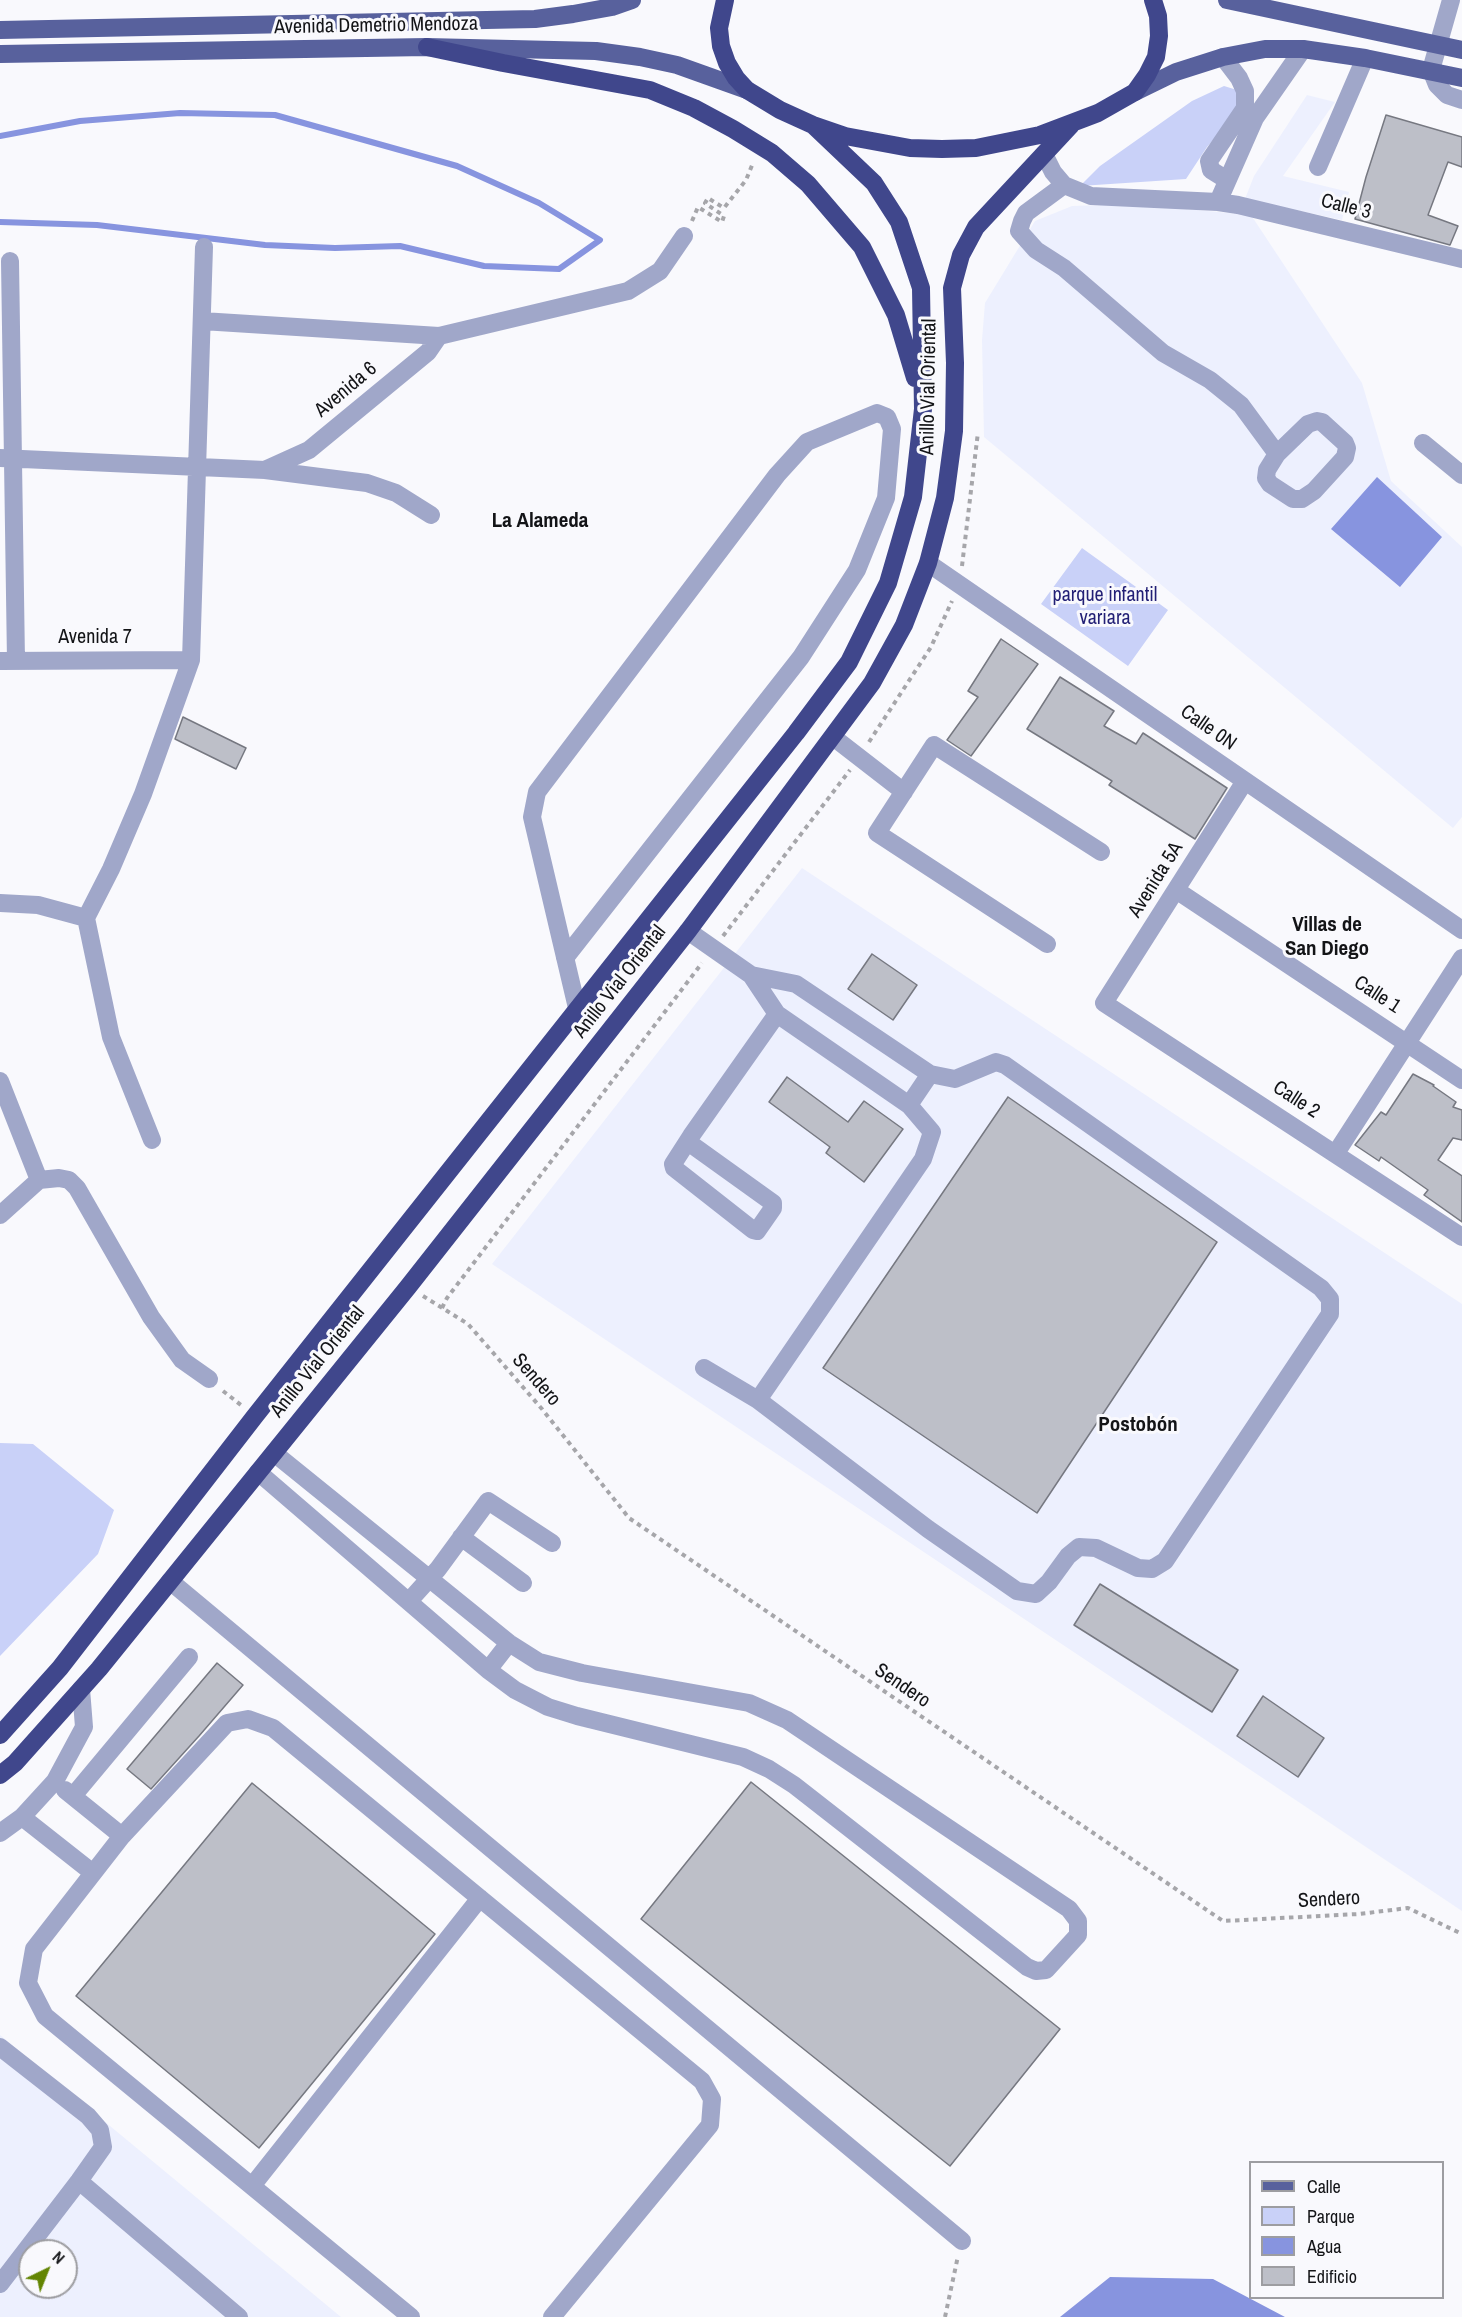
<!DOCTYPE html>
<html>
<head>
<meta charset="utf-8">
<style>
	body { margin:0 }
	#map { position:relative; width:1462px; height:2317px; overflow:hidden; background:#f9f9fd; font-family:"Archivo Narrow",sans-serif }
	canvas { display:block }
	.legend { position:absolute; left:1249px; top:2161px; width:195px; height:138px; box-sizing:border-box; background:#f9f9fd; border:2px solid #9d9da1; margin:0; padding:8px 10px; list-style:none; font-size:18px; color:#131417 }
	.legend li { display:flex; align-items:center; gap:12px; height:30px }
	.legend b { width:30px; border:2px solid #9d9da1 }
	.north { position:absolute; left:18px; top:2239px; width:60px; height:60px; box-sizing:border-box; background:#f9f9fd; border:2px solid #9d9da1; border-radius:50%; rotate:43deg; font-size:16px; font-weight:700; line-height:24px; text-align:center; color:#131417 }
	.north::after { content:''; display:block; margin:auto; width:21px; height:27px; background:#638503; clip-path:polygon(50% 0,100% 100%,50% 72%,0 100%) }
</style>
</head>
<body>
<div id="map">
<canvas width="1462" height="2317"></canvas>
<ul class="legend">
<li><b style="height:8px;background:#58619d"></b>Calle</li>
<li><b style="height:16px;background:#c9d1f8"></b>Parque</li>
<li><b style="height:16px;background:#8794df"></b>Agua</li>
<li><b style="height:16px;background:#bdbfc8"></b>Edificio</li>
</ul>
<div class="north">N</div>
</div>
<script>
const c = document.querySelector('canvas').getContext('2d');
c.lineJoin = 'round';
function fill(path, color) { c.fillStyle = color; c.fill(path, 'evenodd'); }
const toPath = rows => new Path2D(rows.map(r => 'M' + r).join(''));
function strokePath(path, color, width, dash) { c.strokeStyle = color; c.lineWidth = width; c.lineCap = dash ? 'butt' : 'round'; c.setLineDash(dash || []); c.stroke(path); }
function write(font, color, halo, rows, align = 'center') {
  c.font = font + ' "Archivo Narrow",sans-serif'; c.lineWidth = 6; c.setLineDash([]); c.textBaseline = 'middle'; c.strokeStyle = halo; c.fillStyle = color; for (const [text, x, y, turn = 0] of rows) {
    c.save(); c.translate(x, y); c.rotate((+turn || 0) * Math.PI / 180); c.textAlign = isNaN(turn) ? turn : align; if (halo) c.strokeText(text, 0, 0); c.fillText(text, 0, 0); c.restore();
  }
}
fill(toPath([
	[1307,95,1335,102,1283,176,1349,192,1342,220,1245,199,1254,176],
	[1132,204,1251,215,1362,383,1391,481,1462,547,1462,817,1453,828,984,437,982,340,985,303,1035,221,1072,206],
	[802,868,1462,1304,1462,1911,492,1264],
	[0,2035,341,2317,0,2317],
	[30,2251,66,2251,66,2287,30,2287]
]), '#edf0fe');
fill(toPath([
	[1224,86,1237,90,1241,108,1207,147,1186,179,1080,186,1100,166,1192,101],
	[1082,548,1168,610,1128,666,1041,604],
	[0,1443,33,1444,114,1510,98,1554,0,1656]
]), '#c9d1f8');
fill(toPath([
	[1377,477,1442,537,1400,587,1331,529],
	[1110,2277,1213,2279,1285,2317,1060,2317]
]), '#8794df');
strokePath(toPath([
	[0,136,80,121,180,113,275,115,457,166,539,203,600,240,559,269,484,266,400,246,335,248,265,245,97,225,0,222]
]), '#8794df', 6);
const building = toPath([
	[1386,115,1462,137,1462,167,1448,162,1428,215,1458,226,1450,245,1355,219,1366,177,1386,115],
	[1001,639,1038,664,971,756,947,740,978,697,968,691,1001,639],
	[1060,677,1114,711,1104,726,1136,744,1143,733,1227,788,1195,839,1109,785,1112,781,1027,729,1060,677],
	[183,717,246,748,236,769,175,739,183,717],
	[872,954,917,985,893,1020,848,989,872,954],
	[1413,1074,1434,1085,1433,1086,1456,1102,1453,1107,1462,1110,1462,1140,1453,1138,1438,1160,1462,1176,1462,1222,1424,1195,1428,1190,1381,1157,1379,1161,1355,1145,1381,1112,1386,1115,1413,1074],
	[787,1077,848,1122,864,1101,903,1129,864,1182,826,1153,830,1147,769,1102,787,1077],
	[1008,1097,1217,1242,1037,1513,823,1368,1008,1097],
	[1100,1584,1238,1670,1212,1712,1074,1625,1100,1584],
	[217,1663,243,1685,199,1736,151,1789,127,1769,217,1663],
	[1263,1696,1324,1738,1298,1777,1237,1736,1263,1696],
	[751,1782,1060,2029,950,2166,641,1919,751,1782],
	[252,1783,435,1934,259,2148,76,1996,252,1783]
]);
fill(building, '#bdbfc8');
strokePath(building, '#767881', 1.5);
strokePath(toPath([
	[692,221,698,207,722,222,724,216,705,203,708,198,724,208,746,180,753,163],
	[962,566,978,432],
	[869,742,931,647,952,601],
	[723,936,850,770],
	[423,1296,468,1324,542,1409,629,1518,1223,1921,1359,1914,1408,1908,1462,1934],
	[442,1308,447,1298,702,963],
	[223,1391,241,1405],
	[945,2317,958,2256]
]), '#a6a6aa', 4, [4.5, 4.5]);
strokePath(toPath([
	[1451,0,1431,70,1437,85,1447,95,1462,100],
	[1223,57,1239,78,1245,91,1245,108,1209,161,1211,170,1227,180],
	[1044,154,1053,172,1064,185,1091,196,1218,202,1238,205,1462,259],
	[1318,167,1365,58],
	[1064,185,1026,213,1022,221,1019,231,1036,250,1064,268,1163,353,1210,380,1241,405,1277,454,1308,424,1317,421,1322,422,1345,443,1347,448,1345,457,1314,491,1302,499,1293,499,1270,484,1266,478,1267,470,1277,454],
	[1218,202,1255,118,1303,49],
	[10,261,16,661],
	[202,321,439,336,628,291,660,271,684,236],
	[1423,443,1462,475],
	[0,458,265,470,367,483,396,493,431,515],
	[267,469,309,450,428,352,439,336],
	[928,563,1462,930],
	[0,661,191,660],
	[833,737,904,792],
	[1245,781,1104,1003,1462,1237],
	[1176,890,1462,1080],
	[0,903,38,905,86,918],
	[688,931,751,975,777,1014,909,1105,932,1132,923,1159,758,1400],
	[1047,944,877,833,934,745,1101,852],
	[565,958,801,657,857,570,886,498,892,429,887,417,877,413,807,442,777,475,537,792,532,817,577,1008],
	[0,1081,39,1180],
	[909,1105,930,1074],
	[152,1140,111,1037,86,918,111,869,143,794,191,660,204,247],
	[688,1142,773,1203,773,1208,757,1231,753,1230,674,1168,673,1164,691,1136,777,1014],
	[1336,1153,1462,958],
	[39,1180,59,1178,69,1180,77,1188,151,1317,182,1360,209,1379],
	[0,1215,39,1180],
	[704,1368,758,1400,928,1529,1017,1591,1036,1594,1049,1582,1068,1556,1079,1547,1096,1548,1138,1568,1152,1569,1165,1561,1330,1314,1330,1299,1321,1288,1005,1065,996,1062,955,1079,930,1074,796,984,751,975],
	[258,1472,488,1670,515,1690,548,1707,577,1716,743,1757,769,1769,794,1785,1027,1967,1036,1971,1046,1970,1078,1935,1078,1921,1069,1909,787,1720,749,1703,582,1673,539,1662,509,1643,274,1453],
	[461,1537,523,1583],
	[170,1581,962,2241],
	[410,1600,438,1569,488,1501,552,1543],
	[488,1670,509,1643],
	[65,1790,122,1836],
	[73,1796,189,1657],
	[22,1817,93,1873],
	[0,1833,22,1817,55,1781,84,1727,81,1689],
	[0,2047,88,2116,100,2130,103,2147,79,2181,0,2284],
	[79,2181,239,2317],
	[252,2186,480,1898],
	[411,2317,45,2016,28,1983,34,1949,122,1836,227,1723,248,1719,273,1728,702,2081,712,2099,710,2125,552,2317]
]), '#a0a7c9', 18);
strokePath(toPath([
	[1227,0,1462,50],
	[0,30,535,19,573,14,612,7,632,0],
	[0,54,427,47,596,51,640,57,677,65,747,90],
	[1135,92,1176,72,1223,57,1265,49,1303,49,1365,58,1462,78]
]), '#58619d', 18);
strokePath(toPath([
	[725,0,719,28,721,46,727,63,736,78,747,90,780,110,813,125,845,136,910,148,942,149,976,148,1040,135,1098,113,1135,92,1147,75,1156,57,1159,36,1158,16,1153,0],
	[427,47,503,63,650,90,694,108,733,129,772,153,808,184,862,247,896,315,915,378],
	[0,1735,60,1668,255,1416,796,733,849,662,888,583,913,497,923,409,921,288,899,222,874,183,813,125],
	[0,1775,15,1763,99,1669,408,1287,688,931,872,683,904,625,928,563,945,498,954,431,955,363,952,288,961,255,976,227,1071,125]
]), '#40478c', 18);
write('20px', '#131417', '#f9f9fd', [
	["Avenida Demetrio Mendoza",376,26,-1],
	["Calle 3",1346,207,14],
	["Anillo Vial Oriental",929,387,-89],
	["Avenida 6",346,390,-40],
	["Avenida 7",95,638],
	["Calle 0N",1208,728,35],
	["Avenida 5A",1156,880,-58],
	["Anillo Vial Oriental",620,982,-52],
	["Calle 1",1377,995,33],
	["Calle 2",1296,1100,33],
	["Anillo Vial Oriental",318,1362,-51],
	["Sendero",536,1380,49],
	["Sendero",902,1686,34],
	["Sendero",1329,1900,-3]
]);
write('20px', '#221f75', '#f9f9fd', [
	["parque infantil",1105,596],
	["variara",1105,619]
]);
write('bold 21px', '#131417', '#f9f9fd', [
	["La Alameda",540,521],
	["Villas de",1327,925],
	["San Diego",1327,949],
	["Postobón",1138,1425]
]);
</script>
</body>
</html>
